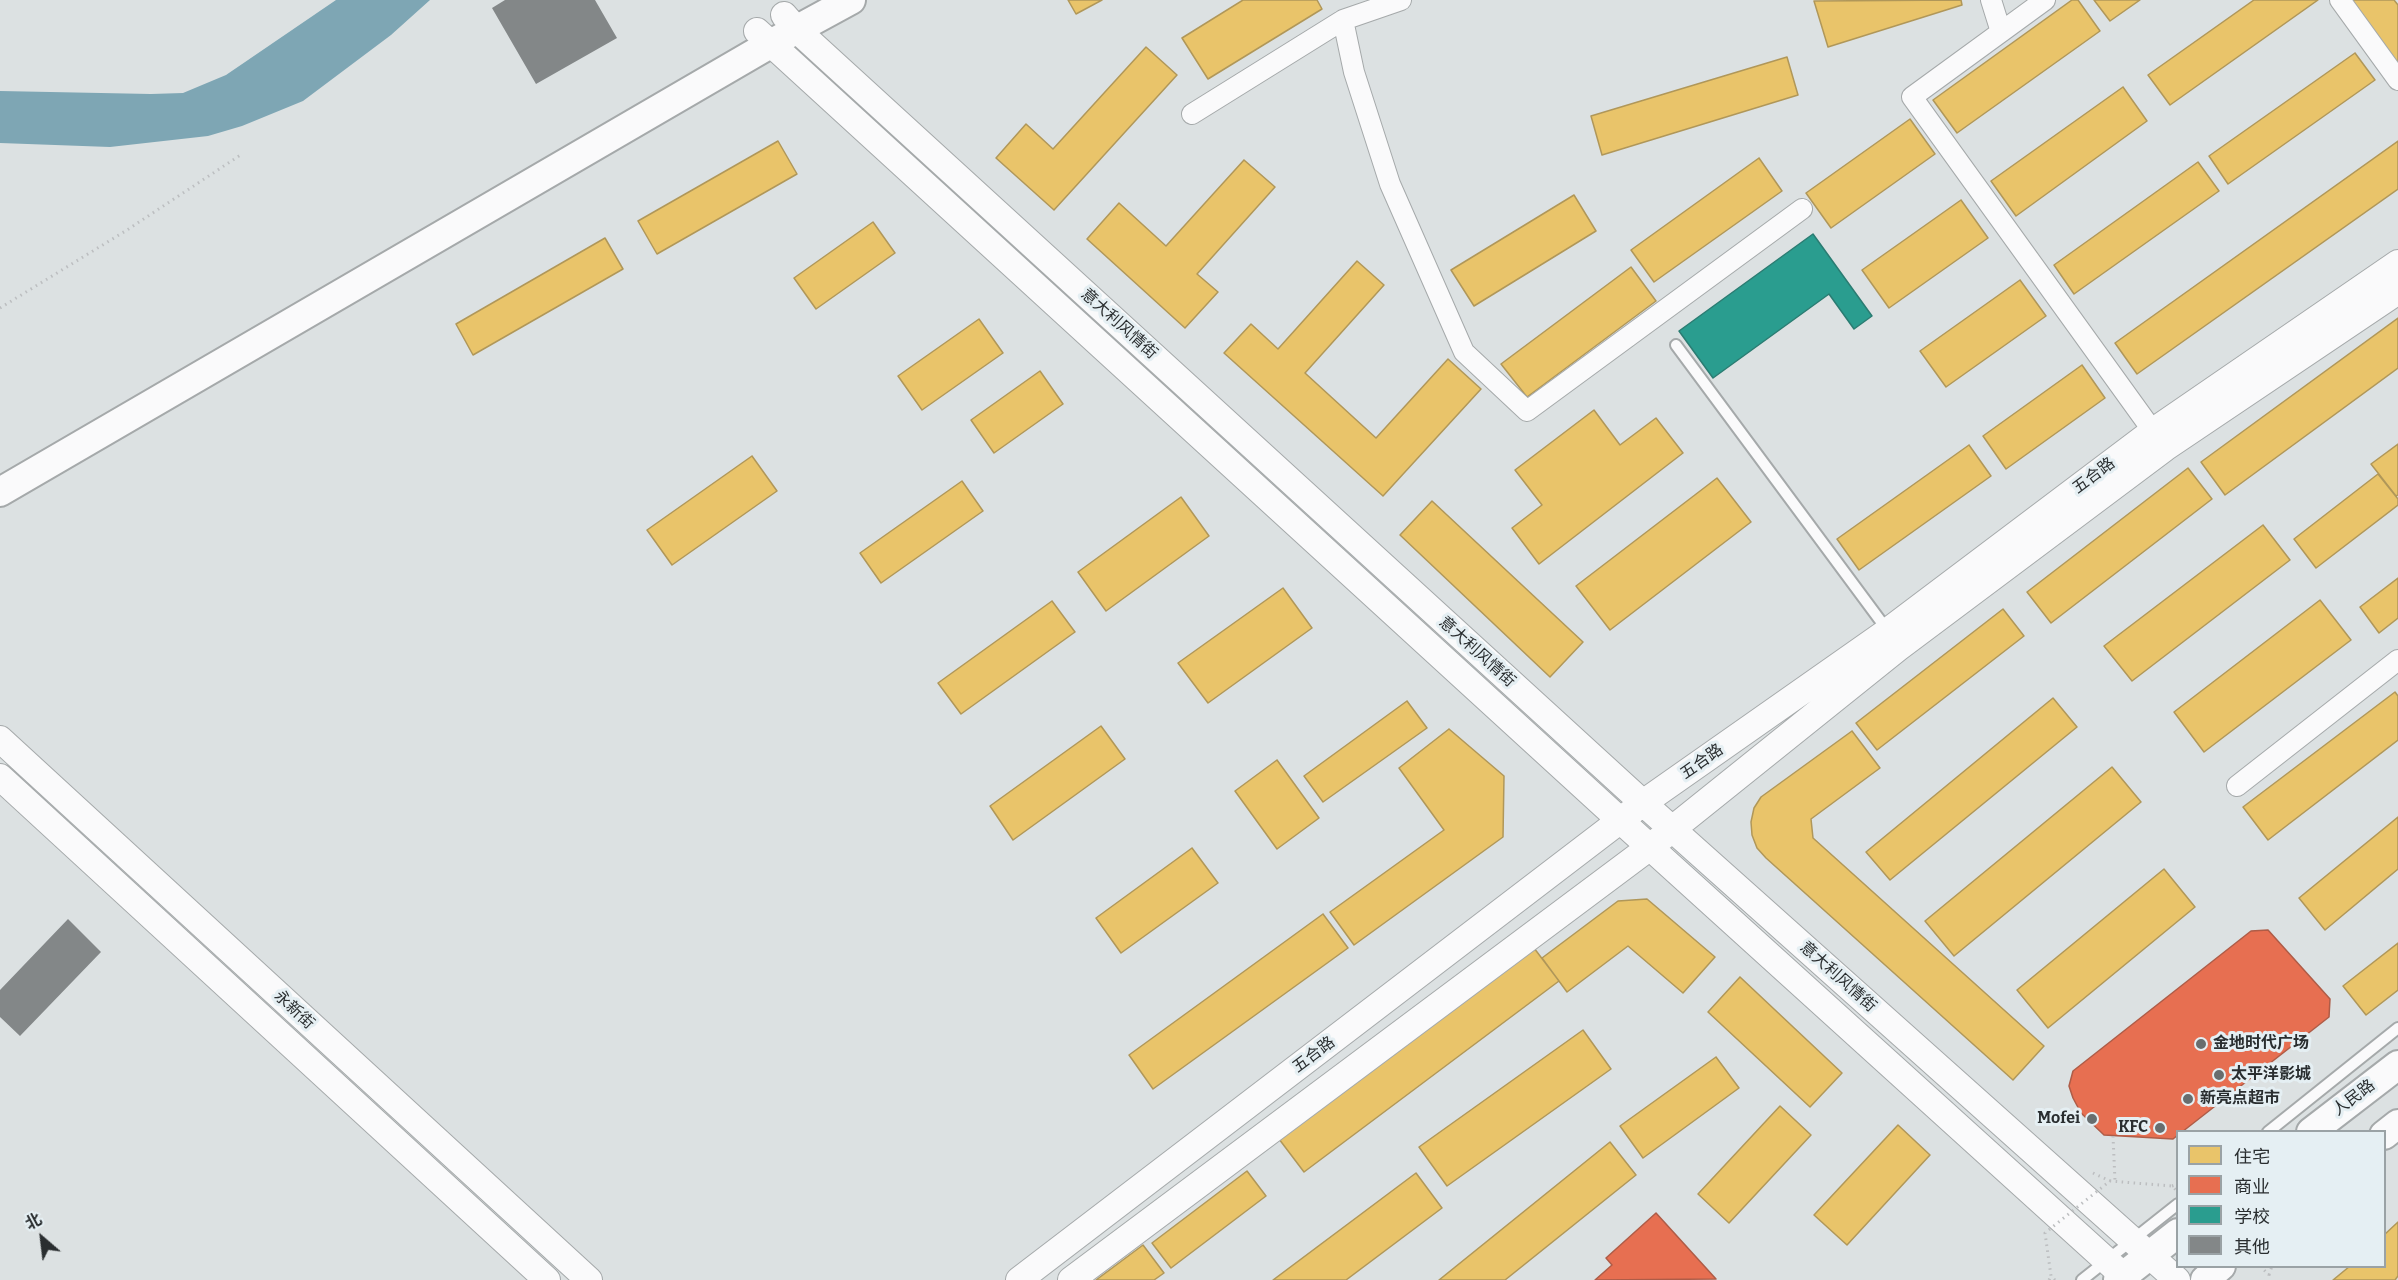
<!DOCTYPE html>
<html>
<head>
<meta charset="utf-8">
<style>
	body { margin:0 }
	#map { position:relative; width:2398px; height:1280px; overflow:hidden; background:#dce1e2; font-family:Bitter,"Noto Sans SC",serif }
	canvas { display:block }
	.legend { position:absolute; left:2176px; top:1130px; width:210px; height:138px; box-sizing:border-box; background:#e5eff3; border:2px solid #9aa2a5; margin:0; padding:8px 10px; list-style:none; font-size:18px; color:#2a2e30 }
	.legend li { display:flex; align-items:center; gap:12px; height:30px }
	.legend b { width:30px; border:2px solid #9aa2a5 }
	.north { position:absolute; left:12px; top:1208px; width:60px; height:60px; -webkit-text-stroke:4px #e5eff3; paint-order:stroke; rotate:332deg; font-size:16px; font-weight:700; line-height:24px; text-align:center; color:#2a2e30 }
	.north::after { content:''; display:block; margin:auto; width:21px; height:27px; background:#2a2e30; clip-path:polygon(50% 0,100% 100%,50% 72%,0 100%) }
</style>
</head>
<body>
<div id="map">
<canvas width="2398" height="1280"></canvas>
<ul class="legend">
<li><b style="height:16px;background:#e9c46a"></b>住宅</li>
<li><b style="height:16px;background:#e76f51"></b>商业</li>
<li><b style="height:16px;background:#2a9d8f"></b>学校</li>
<li><b style="height:16px;background:#838788"></b>其他</li>
</ul>
<div class="north">北</div>
</div>
<script>
const c = document.querySelector('canvas').getContext('2d');
c.lineJoin = 'round';
function fill(path, color) { c.fillStyle = color; c.fill(path, 'evenodd'); }
const toPath = rows => new Path2D(rows.map(r => 'M' + r).join(''));
function strokePath(path, color, width, dash) { c.strokeStyle = color; c.lineWidth = width; c.lineCap = dash ? 'butt' : 'round'; c.setLineDash(dash || []); c.stroke(path); }
function write(font, color, halo, rows, align = 'center') {
  c.font = font + ' Bitter,"Noto Sans SC",serif'; c.lineWidth = 6; c.setLineDash([]); c.textBaseline = 'middle'; c.strokeStyle = halo; c.fillStyle = color; for (const [text, x, y, turn = 0] of rows) {
    c.save(); c.translate(x, y); c.rotate((+turn || 0) * Math.PI / 180); c.textAlign = isNaN(turn) ? turn : align; if (halo) c.strokeText(text, 0, 0); c.fillText(text, 0, 0); c.restore();
  }
}
fill(toPath([
	[336,0,430,0,391,35,303,101,242,126,208,136,110,147,0,143,0,91,151,94,183,93,226,75]
]), '#7ea6b4');
const homes = toPath([
	[1068,0,1102,0,1076,14,1068,0],
	[1243,0,1317,0,1322,9,1208,79,1182,38,1243,0],
	[1961,0,1962,5,1828,47,1814,1,1961,0],
	[2072,0,2078,0,2100,31,1957,133,1933,100,2072,0],
	[2094,0,2140,0,2110,21,2094,0],
	[2254,0,2318,0,2170,105,2148,75,2254,0],
	[2351,0,2394,0,2398,5,2398,66,2351,0],
	[1146,47,1177,75,1054,210,996,158,1026,124,1053,149,1146,47],
	[2355,53,2375,80,2228,184,2209,156,2355,53],
	[1787,57,1798,95,1602,155,1591,116,1787,57],
	[2123,87,2147,121,2016,216,1991,181,2123,87],
	[1910,119,1935,154,1831,228,1806,193,1910,119],
	[778,141,797,174,657,254,638,221,778,141],
	[2398,141,2398,189,2137,374,2115,343,2398,141],
	[1759,158,1782,191,1654,282,1631,250,1759,158],
	[1244,160,1275,187,1197,274,1218,292,1185,328,1087,239,1119,203,1166,246,1244,160],
	[2198,162,2219,191,2074,294,2054,265,2198,162],
	[1574,195,1596,231,1474,306,1451,270,1574,195],
	[1961,200,1988,238,1889,308,1862,270,1961,200],
	[873,222,895,253,816,309,794,278,873,222],
	[605,238,623,269,473,355,456,324,605,238],
	[1357,261,1384,285,1305,373,1376,438,1448,359,1481,389,1383,496,1224,353,1251,324,1278,349,1357,261],
	[1631,267,1656,301,1527,397,1501,364,1631,267],
	[2020,280,2046,316,1946,387,1920,351,2020,280],
	[2398,318,2398,368,2225,495,2201,462,2398,318],
	[979,319,1003,353,922,410,898,376,979,319],
	[2082,365,2105,398,2006,469,1983,436,2082,365],
	[1040,371,1063,404,994,453,971,420,1040,371],
	[1594,410,1620,445,1656,418,1683,453,1539,564,1512,528,1542,505,1515,470,1594,410],
	[2398,444,2398,495,2396,496,2371,464,2398,444],
	[1969,445,1991,476,1859,570,1837,539,1969,445],
	[752,456,777,491,672,565,647,530,752,456],
	[2188,468,2212,499,2051,623,2027,592,2188,468],
	[2378,474,2398,499,2398,505,2316,568,2294,539,2378,474],
	[1717,478,1751,522,1610,630,1576,586,1717,478],
	[962,481,983,511,881,583,860,553,962,481],
	[1181,497,1209,536,1106,611,1078,572,1181,497],
	[1432,501,1583,642,1550,677,1400,535,1432,501],
	[2263,525,2290,560,2132,681,2104,646,2263,525],
	[2398,578,2398,618,2379,633,2360,607,2398,578],
	[1283,588,1312,628,1208,703,1178,663,1283,588],
	[2320,600,2351,640,2204,752,2174,712,2320,600],
	[1052,601,1075,632,961,714,938,683,1052,601],
	[2003,609,2024,636,1877,750,1856,723,2003,609],
	[2395,692,2398,696,2398,740,2268,840,2243,807,2395,692],
	[2053,698,2077,727,1890,880,1866,852,2053,698],
	[1407,701,1427,728,1323,802,1304,776,1407,701],
	[1101,726,1125,759,1013,840,990,806,1101,726],
	[1449,729,1504,776,1503,837,1354,945,1330,912,1444,830,1399,768,1449,729],
	[1852,731,1880,768,1811,819,1813,838,2044,1046,2013,1080,1766,858,1757,848,1752,835,1751,822,1754,808,1761,797,1852,731],
	[1277,760,1319,818,1277,849,1235,791,1277,760],
	[2112,767,2141,802,1954,956,1925,921,2112,767],
	[2398,817,2398,869,2325,930,2299,898,2398,817],
	[1192,848,1218,883,1121,953,1096,918,1192,848],
	[2164,869,2195,907,2048,1028,2017,990,2164,869],
	[1647,899,1715,957,1683,993,1628,946,1567,992,1542,958,1618,901,1647,899],
	[1323,914,1348,948,1153,1089,1129,1055,1323,914],
	[2398,943,2398,990,2366,1015,2343,986,2398,943],
	[1534,948,1559,981,1304,1172,1279,1139,1534,948],
	[1740,977,1842,1073,1810,1107,1708,1012,1740,977],
	[1583,1030,1611,1069,1447,1186,1419,1147,1583,1030],
	[1716,1057,1739,1088,1643,1158,1620,1126,1716,1057],
	[1780,1106,1811,1135,1729,1223,1698,1194,1780,1106],
	[1898,1125,1930,1155,1847,1245,1814,1215,1898,1125],
	[1610,1142,1636,1175,1505,1280,1439,1280,1610,1142],
	[1247,1171,1266,1196,1171,1268,1152,1243,1247,1171],
	[1416,1173,1442,1208,1346,1280,1273,1280,1416,1173],
	[2398,1222,2398,1276,2395,1280,2333,1280,2350,1266,2384,1266,2384,1235,2398,1222],
	[1143,1245,1164,1273,1154,1280,1096,1280,1143,1245]
]);
fill(homes, '#e9c46a');
strokePath(homes, '#b09759', 1.5);
const shops = toPath([
	[2268,930,2330,999,2329,1017,2182,1132,2178,1132,2178,1135,2173,1139,2104,1135,2081,1113,2073,1098,2069,1086,2073,1071,2251,931,2268,930],
	[1656,1213,1716,1279,1595,1280,1612,1265,1606,1258,1656,1213]
]);
fill(shops, '#e76f51');
strokePath(shops, '#ae5c47', 1.5);
const schools = toPath([
	[1813,234,1872,316,1854,329,1829,294,1713,378,1679,331,1813,234]
]);
fill(schools, '#2a9d8f');
strokePath(schools, '#2a7c72', 1.5);
fill(toPath([
	[505,0,595,0,617,38,536,84,492,8],
	[68,919,101,952,20,1036,0,1017,0,990]
]), '#838788');
const service = toPath([
	[1676,345,1888,631],
	[2268,1132,2398,1028],
	[2082,1280,2178,1204]
]);
const minor = toPath([
	[1991,0,2001,32],
	[2045,0,1912,97,2160,441],
	[2340,0,2398,80],
	[1343,20,1354,72,1390,184,1464,352,1527,411,1802,209],
	[1192,114,1343,20,1401,0],
	[2237,786,2398,660]
]);
const tertiary = toPath([
	[784,15,797,30,1643,803,2177,1280],
	[757,31,1621,821,2128,1280],
	[0,739,589,1280],
	[0,777,547,1280],
	[1019,1280,1643,803,1888,631,2152,432,2398,263],
	[1071,1280,1650,847,1898,648,2165,448,2398,291]
]);
const secondary = toPath([
	[0,492,772,43,851,0],
	[2311,1132,2398,1065],
	[2384,1135,2398,1124],
	[2118,1280,2178,1233],
	[2205,1280,2221,1266]
]);
strokePath(service, '#a5a9aa', 14);
strokePath(minor, '#a5a9aa', 22);
strokePath(tertiary, '#a5a9aa', 28);
strokePath(secondary, '#a5a9aa', 32);
strokePath(toPath([
	[0,308,127,230,242,154],
	[2113,1136,2115,1181],
	[2093,1173,2110,1181],
	[2172,1186,2178,1184],
	[2260,1266,2269,1275,2268,1280],
	[2269,1275,2272,1266],
	[2049,1280,2051,1276]
]), '#bcbec0', 3, [1.5, 4.5]);
strokePath(service, '#fafafb', 10);
strokePath(minor, '#fafafb', 20);
strokePath(tertiary, '#fafafb', 26);
strokePath(secondary, '#fafafb', 28);
strokePath(toPath([
	[2055,1280,2051,1276,2045,1233,2110,1181,2172,1186,2178,1192]
]), '#bcbec0', 3, [1.5, 4.5]);
for (const [x, y, r, color] of [
	[2201,1044,6,"#686d6e"],
	[2219,1075,6,"#686d6e"],
	[2188,1099,6,"#686d6e"],
	[2092,1119,6,"#686d6e"],
	[2160,1128,6,"#686d6e"]
]) { const dot = new Path2D(); dot.arc(x, y, r, 0, 2 * Math.PI); c.fillStyle = color; c.fill(dot); strokePath(dot, '#e5eff3', 2); }
write('16px', '#2a2e30', '#e5eff3', [
	["意大利风情街",1119,324,42],
	["五合路",2094,476,-37],
	["意大利风情街",1477,652,42],
	["五合路",1702,762,-35],
	["意大利风情街",1838,977,42],
	["永新街",294,1010,43],
	["五合路",1314,1055,-37],
	["人民路",2354,1098,-37]
]);
write('bold 16px', '#2a2e30', '#e5eff3', [
	["金地时代广场",2213,1044],
	["太平洋影城",2231,1075],
	["新亮点超市",2200,1099],
	["Mofei",2080,1119,"right"],
	["KFC",2148,1128,"right"]
], 'left');
</script>
</body>
</html>
